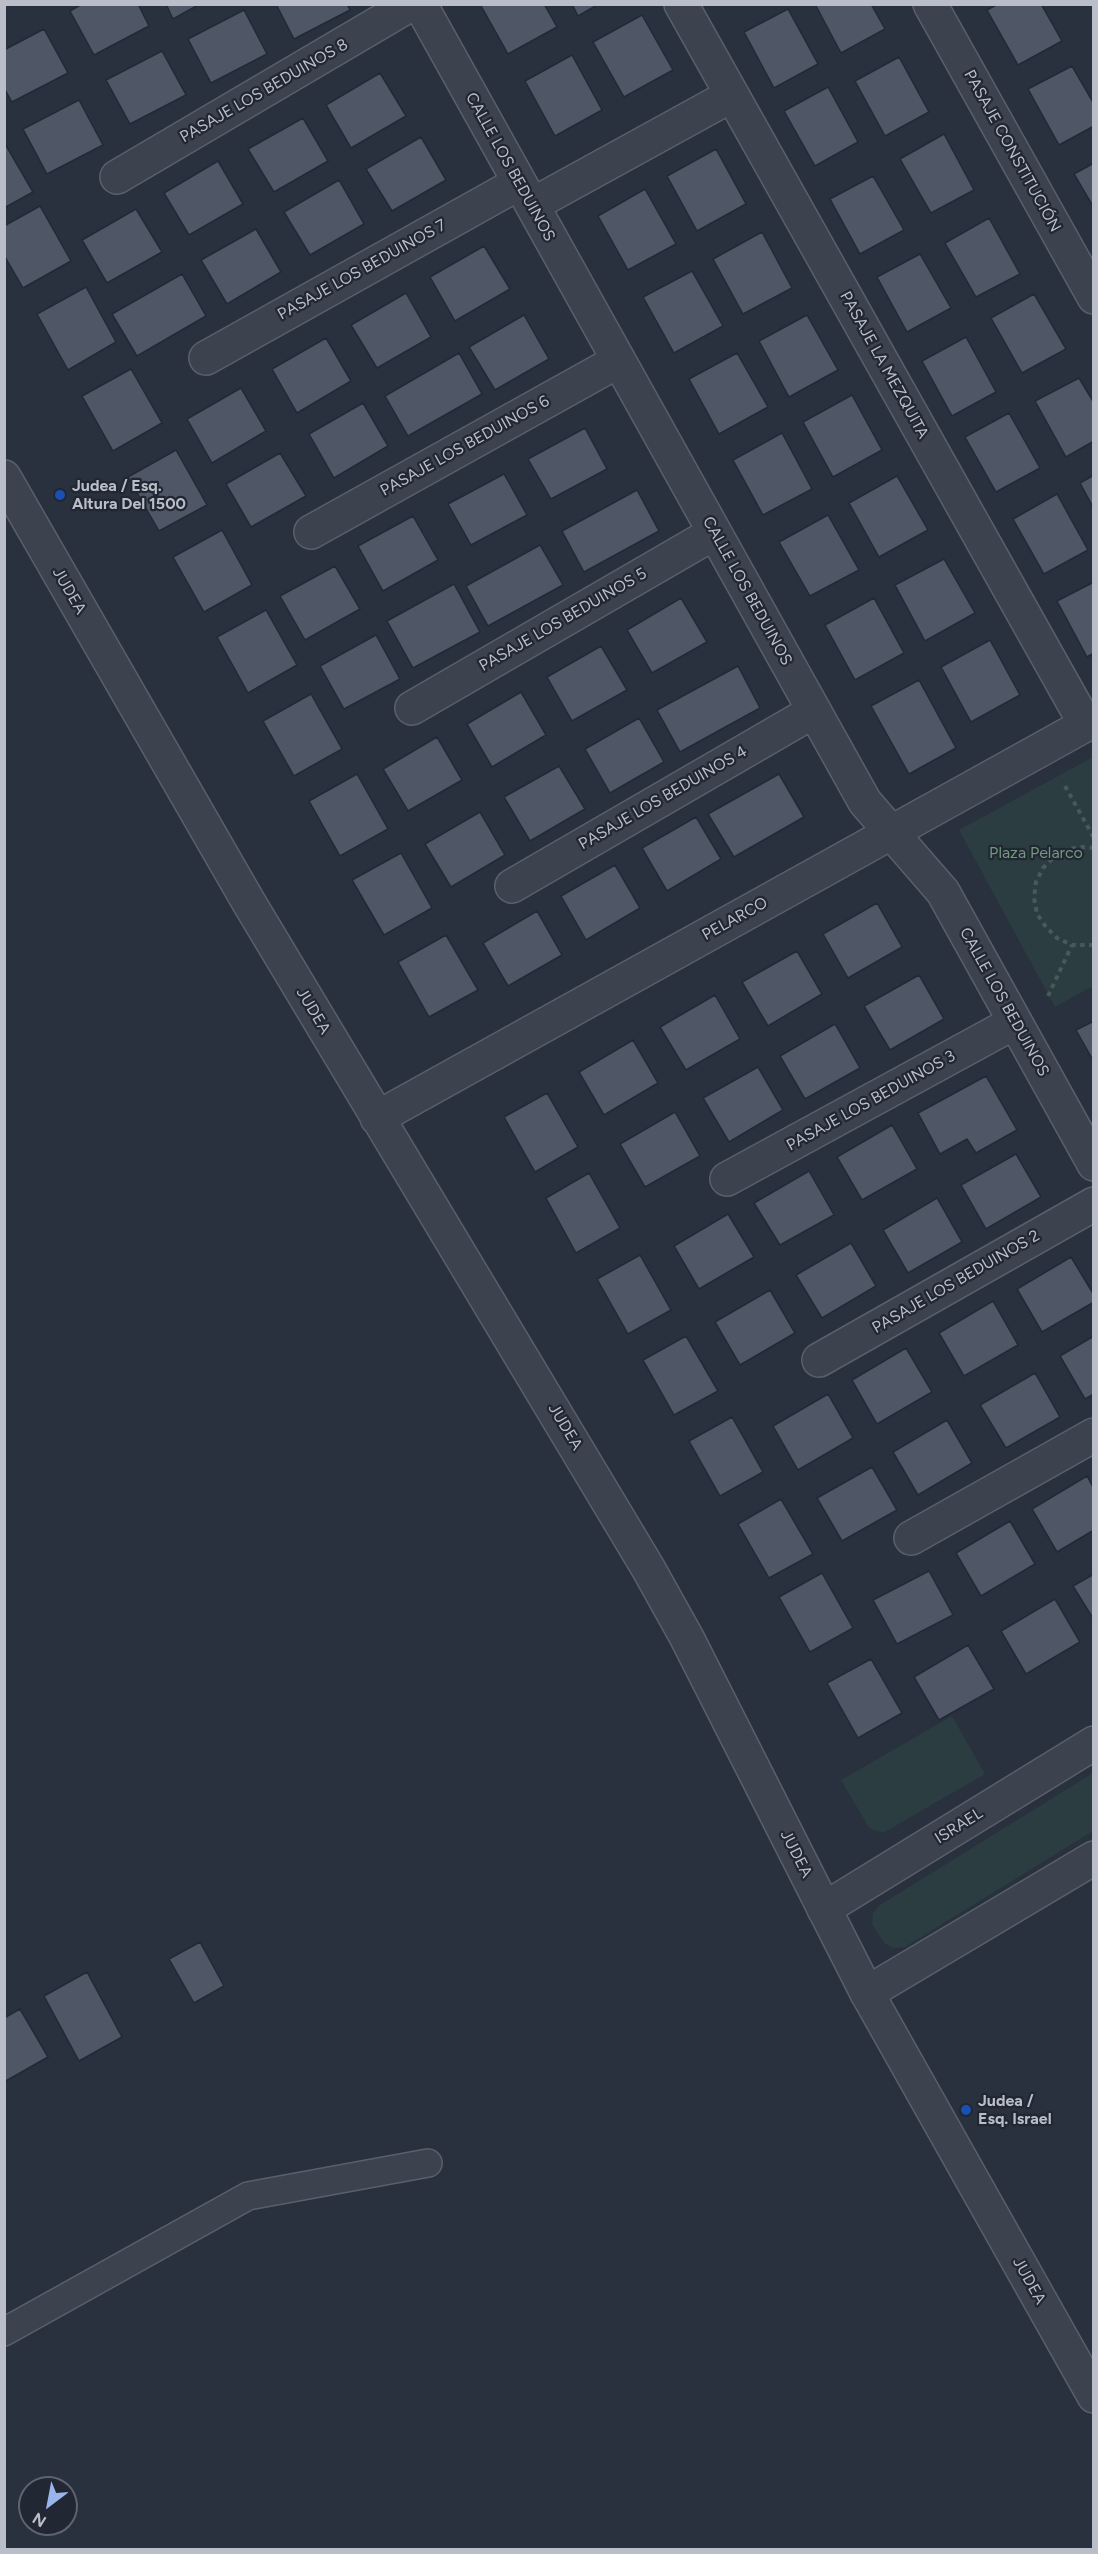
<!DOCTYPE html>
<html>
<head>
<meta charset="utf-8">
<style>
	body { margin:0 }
	#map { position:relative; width:1098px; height:2554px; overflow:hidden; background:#29303e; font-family:Figtree,sans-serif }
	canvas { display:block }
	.frame { position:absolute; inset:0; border:6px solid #b9bec8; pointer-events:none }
	.north { position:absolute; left:18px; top:2476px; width:60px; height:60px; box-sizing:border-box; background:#212733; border:2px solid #5e636f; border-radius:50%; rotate:212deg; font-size:16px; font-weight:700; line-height:24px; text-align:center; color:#b9bec8 }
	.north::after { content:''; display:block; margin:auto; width:21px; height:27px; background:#9ab5ec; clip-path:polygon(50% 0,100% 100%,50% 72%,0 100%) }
</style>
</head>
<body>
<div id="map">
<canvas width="1098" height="2554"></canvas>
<div class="frame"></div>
<div class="north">N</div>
</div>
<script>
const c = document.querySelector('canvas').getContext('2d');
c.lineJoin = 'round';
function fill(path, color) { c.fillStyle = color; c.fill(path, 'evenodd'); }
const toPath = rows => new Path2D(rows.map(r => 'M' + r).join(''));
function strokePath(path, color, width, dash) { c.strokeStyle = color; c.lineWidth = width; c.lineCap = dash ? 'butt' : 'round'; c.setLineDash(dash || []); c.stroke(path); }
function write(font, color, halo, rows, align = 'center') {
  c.font = font + ' Figtree,sans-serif'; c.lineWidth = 4.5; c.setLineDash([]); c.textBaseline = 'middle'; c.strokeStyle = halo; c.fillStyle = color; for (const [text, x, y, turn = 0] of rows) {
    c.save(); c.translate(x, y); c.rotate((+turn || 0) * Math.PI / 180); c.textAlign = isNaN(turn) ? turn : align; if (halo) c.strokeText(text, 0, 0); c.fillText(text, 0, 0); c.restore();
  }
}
fill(toPath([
	[1093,757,1093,986,1055,1007,959,830],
	[952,1716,985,1774,883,1833,869,1828,841,1780],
	[1093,1773,1093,1831,905,1947,893,1948,884,1943,872,1924,873,1913,880,1905]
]), '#2b3d40');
const building = toPath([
	[82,4,138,4,149,26,94,55,70,11,82,4],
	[166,4,200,4,173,19,166,4],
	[276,4,347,4,350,10,294,39,276,4],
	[480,4,544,4,557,27,508,54,480,4],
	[572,4,599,4,578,16,572,4],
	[815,4,871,4,885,29,841,53,815,4],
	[998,4,1041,4,1062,41,1018,65,987,10,998,4],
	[788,9,818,64,774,88,744,32,788,9],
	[244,10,267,54,211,83,188,39,244,10],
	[642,15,673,70,624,97,593,42,642,15],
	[44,29,68,73,12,102,4,88,4,50,44,29],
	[162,51,186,95,130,124,106,80,162,51],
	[572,55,602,110,555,136,525,81,572,55],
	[899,57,929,112,885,136,855,81,899,57],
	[1072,66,1094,104,1094,126,1059,145,1028,89,1072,66],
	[380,73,406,116,351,148,326,105,380,73],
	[828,87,858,142,815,166,784,111,828,87],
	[79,100,103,145,47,174,23,129,79,100],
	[303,118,328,161,274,192,248,149,303,118],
	[944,134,974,190,931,213,900,159,944,134],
	[421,137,446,180,392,211,366,169,421,137],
	[4,142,33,192,4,208,4,142],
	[716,149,746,204,697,231,667,176,716,149],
	[218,161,243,204,189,235,164,193,218,161],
	[1094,163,1094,208,1074,174,1094,163],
	[873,176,904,230,860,254,830,199,873,176],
	[339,180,364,224,310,255,284,212,339,180],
	[645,189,676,244,628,270,598,216,645,189],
	[40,206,71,261,23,288,4,255,4,226,40,206],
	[136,209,162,252,107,283,82,240,136,209],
	[989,218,1020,274,976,297,945,243,989,218],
	[256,229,281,272,227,304,201,260,256,229],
	[762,232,792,288,743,314,713,259,762,232],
	[484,246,510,289,455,321,430,277,484,246],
	[920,254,951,308,907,332,877,277,920,254],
	[692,271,723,326,674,353,643,297,692,271],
	[182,274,206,316,137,356,112,314,182,274],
	[86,287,116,342,68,370,37,314,86,287],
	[406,293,431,337,377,368,351,325,406,293],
	[1034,294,1066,349,1022,373,991,318,1034,294],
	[524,315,549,359,495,390,469,347,524,315],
	[807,315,838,370,789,397,759,341,807,315],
	[966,337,996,392,952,416,922,361,966,337],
	[326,338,351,381,297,413,272,369,326,338],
	[459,353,482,394,408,436,385,396,459,353],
	[737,353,768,407,719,434,689,379,737,353],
	[131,369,162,423,113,451,82,396,131,369],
	[1079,378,1094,403,1094,441,1066,457,1035,401,1079,378],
	[241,388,266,431,212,463,187,419,241,388],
	[852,395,882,450,833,477,803,422,852,395],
	[363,403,388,446,334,478,309,434,363,403],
	[1009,413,1040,468,996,492,965,437,1009,413],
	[585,428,607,469,551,499,528,459,585,428],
	[782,433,812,489,763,515,733,460,782,433],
	[176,450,207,505,159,531,128,477,176,450],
	[280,453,306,496,251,527,226,484,280,453],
	[504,474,527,515,471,545,448,504,504,474],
	[1094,475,1094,509,1080,483,1094,475],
	[897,476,928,530,879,557,849,503,897,476],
	[637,490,659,531,584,572,562,531,637,490],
	[1057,494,1088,550,1044,574,1013,519,1057,494],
	[828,515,859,570,810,596,779,542,828,515],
	[413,516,438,560,383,591,358,546,413,516],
	[222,530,252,585,204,612,173,557,222,530],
	[540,545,563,585,488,626,466,586,540,545],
	[944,559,975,613,925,641,895,585,944,559],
	[335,566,360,609,305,640,280,596,335,566],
	[1094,582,1094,653,1087,657,1057,601,1094,582],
	[454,584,480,632,413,668,387,621,454,584],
	[681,598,707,642,652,673,627,630,681,598],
	[874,598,904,653,855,680,825,625,874,598],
	[266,610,297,665,248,693,217,637,266,610],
	[376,635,400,679,344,709,320,666,376,635],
	[990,640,1020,695,971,722,941,667,990,640],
	[601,646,627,690,572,721,547,677,601,646],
	[738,666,760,708,680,752,657,710,738,666],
	[919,680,956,748,909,774,871,706,919,680],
	[521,692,546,735,492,767,467,724,521,692],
	[311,694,342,749,294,776,263,721,311,694],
	[639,718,664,762,610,793,585,749,639,718],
	[437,737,462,780,408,811,383,769,437,737],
	[559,766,585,809,530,841,504,797,559,766],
	[357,774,388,829,340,856,309,801,357,774],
	[779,774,804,817,734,857,708,814,779,774],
	[480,812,505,855,451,887,425,844,480,812],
	[696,817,721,859,667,891,642,848,696,817],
	[401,853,432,908,384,935,352,880,401,853],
	[615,865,640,908,586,940,561,896,615,865],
	[877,903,902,947,848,978,823,934,877,903],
	[537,911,562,955,508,986,483,943,537,911],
	[446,935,478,990,429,1017,398,962,446,935],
	[797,951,822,994,768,1026,742,982,797,951],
	[919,975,944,1019,890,1050,864,1006,919,975],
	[715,995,740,1039,686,1070,660,1027,715,995],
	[1094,1021,1094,1062,1076,1030,1094,1021],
	[835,1024,860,1068,805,1099,780,1056,835,1024],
	[633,1040,658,1083,604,1115,579,1072,633,1040],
	[758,1067,783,1110,729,1142,703,1098,758,1067],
	[986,1076,1017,1130,976,1153,967,1139,940,1154,918,1113,986,1076],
	[547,1093,578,1147,535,1172,504,1117,547,1093],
	[675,1112,700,1156,645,1187,620,1144,675,1112],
	[892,1125,917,1169,862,1200,837,1157,892,1125],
	[1016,1154,1041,1197,986,1229,961,1185,1016,1154],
	[809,1171,834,1215,780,1245,754,1203,809,1171],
	[589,1173,620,1228,576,1253,546,1198,589,1173],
	[937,1198,962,1242,908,1273,883,1230,937,1198],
	[728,1214,754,1257,699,1289,674,1246,728,1214],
	[851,1243,876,1286,822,1318,796,1275,851,1243],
	[640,1255,671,1310,628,1334,597,1279,640,1255],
	[1071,1257,1094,1295,1094,1302,1042,1332,1017,1289,1071,1257],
	[770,1290,795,1333,740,1365,715,1322,770,1290],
	[993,1301,1018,1345,964,1376,939,1333,993,1301],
	[686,1336,718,1391,674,1415,643,1360,686,1336],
	[1094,1336,1094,1394,1085,1399,1060,1356,1094,1336],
	[906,1348,932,1392,877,1424,852,1380,906,1348],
	[1035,1373,1060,1417,1006,1448,980,1405,1035,1373],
	[828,1394,853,1438,798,1470,773,1426,828,1394],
	[732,1417,763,1472,720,1496,689,1441,732,1417],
	[947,1420,972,1463,918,1495,893,1452,947,1420],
	[872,1467,897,1510,842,1541,817,1498,872,1467],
	[1087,1476,1094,1489,1094,1530,1057,1552,1032,1509,1087,1476],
	[781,1499,813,1554,769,1578,738,1524,781,1499],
	[1010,1521,1035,1564,981,1596,956,1553,1010,1521],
	[929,1571,953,1615,897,1644,873,1600,929,1571],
	[822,1573,853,1628,810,1652,779,1597,822,1573],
	[1094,1574,1094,1620,1073,1586,1094,1574],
	[1055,1599,1080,1642,1026,1674,1001,1631,1055,1599],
	[968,1645,994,1689,939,1720,914,1677,968,1645],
	[871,1659,902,1713,858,1738,827,1683,871,1659],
	[200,1942,224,1986,194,2003,169,1959,200,1942],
	[87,1972,122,2037,79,2061,44,1996,87,1972],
	[20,2009,48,2057,4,2082,4,2018,20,2009]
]);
fill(building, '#4f5766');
strokePath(building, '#232935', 1.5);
const service = toPath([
	[4,2332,248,2196,428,2163]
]);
const minor = toPath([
	[420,4,865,802,943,892,1094,1164],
	[681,4,1086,725],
	[930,4,1094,297],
	[117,177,411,4],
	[532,205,732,95],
	[206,358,519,183],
	[4,477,248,901,648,1568,687,1638,867,1993,1094,2396],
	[311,532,618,361],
	[412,708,714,533],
	[512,886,814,711],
	[377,1118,1094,720],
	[727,1179,1015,1022],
	[819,1360,1094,1204],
	[911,1538,1094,1435]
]);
const tertiary = toPath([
	[824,1909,1094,1743],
	[867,1993,1094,1858]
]);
strokePath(service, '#5a606b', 30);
strokePath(minor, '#5a606b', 36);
strokePath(tertiary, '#5a606b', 36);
strokePath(toPath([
	[1065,786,1094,838],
	[1094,848,1083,847,1068,849,1054,857,1043,868,1036,882,1034,898,1037,914,1046,927,1057,938,1072,945,1094,945],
	[1048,996,1072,945]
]), '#49585c', 4, [4.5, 4.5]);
strokePath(service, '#3c434e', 27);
strokePath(minor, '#3c434e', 33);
strokePath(tertiary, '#3c434e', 33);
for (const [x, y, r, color] of [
	[60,495,6,"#1a4fb4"],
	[966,2110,6,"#1a4fb4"]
]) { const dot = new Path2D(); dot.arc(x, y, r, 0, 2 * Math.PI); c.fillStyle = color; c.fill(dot); strokePath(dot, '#212733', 2); }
write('16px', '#b9bec8', '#212733', [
	["PASAJE LOS BEDUINOS 8",264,91,-30],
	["PASAJE CONSTITUCIÓN",1012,151,61],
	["CALLE LOS BEDUINOS",510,167,61],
	["PASAJE LOS BEDUINOS 7",362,270,-29],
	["PASAJE LA MEZQUITA",884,365,61],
	["PASAJE LOS BEDUINOS 6",465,446,-29],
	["JUDEA",69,591,60],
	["CALLE LOS BEDUINOS",747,591,61],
	["PASAJE LOS BEDUINOS 5",563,620,-30],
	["PASAJE LOS BEDUINOS 4",663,798,-30],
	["PELARCO",735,919,-29],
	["CALLE LOS BEDUINOS",1004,1002,61],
	["JUDEA",313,1011,59],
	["PASAJE LOS BEDUINOS 3",871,1101,-29],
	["PASAJE LOS BEDUINOS 2",956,1282,-30],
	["JUDEA",565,1427,59],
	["ISRAEL",959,1826,-32],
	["JUDEA",796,1854,63],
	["JUDEA",1029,2281,61]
]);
write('bold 16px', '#b9bec8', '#212733', [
	["Judea / Esq.",72,486],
	["Altura Del 1500",72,504],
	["Judea /",978,2101],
	["Esq. Israel",978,2119]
], 'left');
write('16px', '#73977d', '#212733', [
	["Plaza Pelarco",1036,853]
]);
</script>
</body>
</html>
